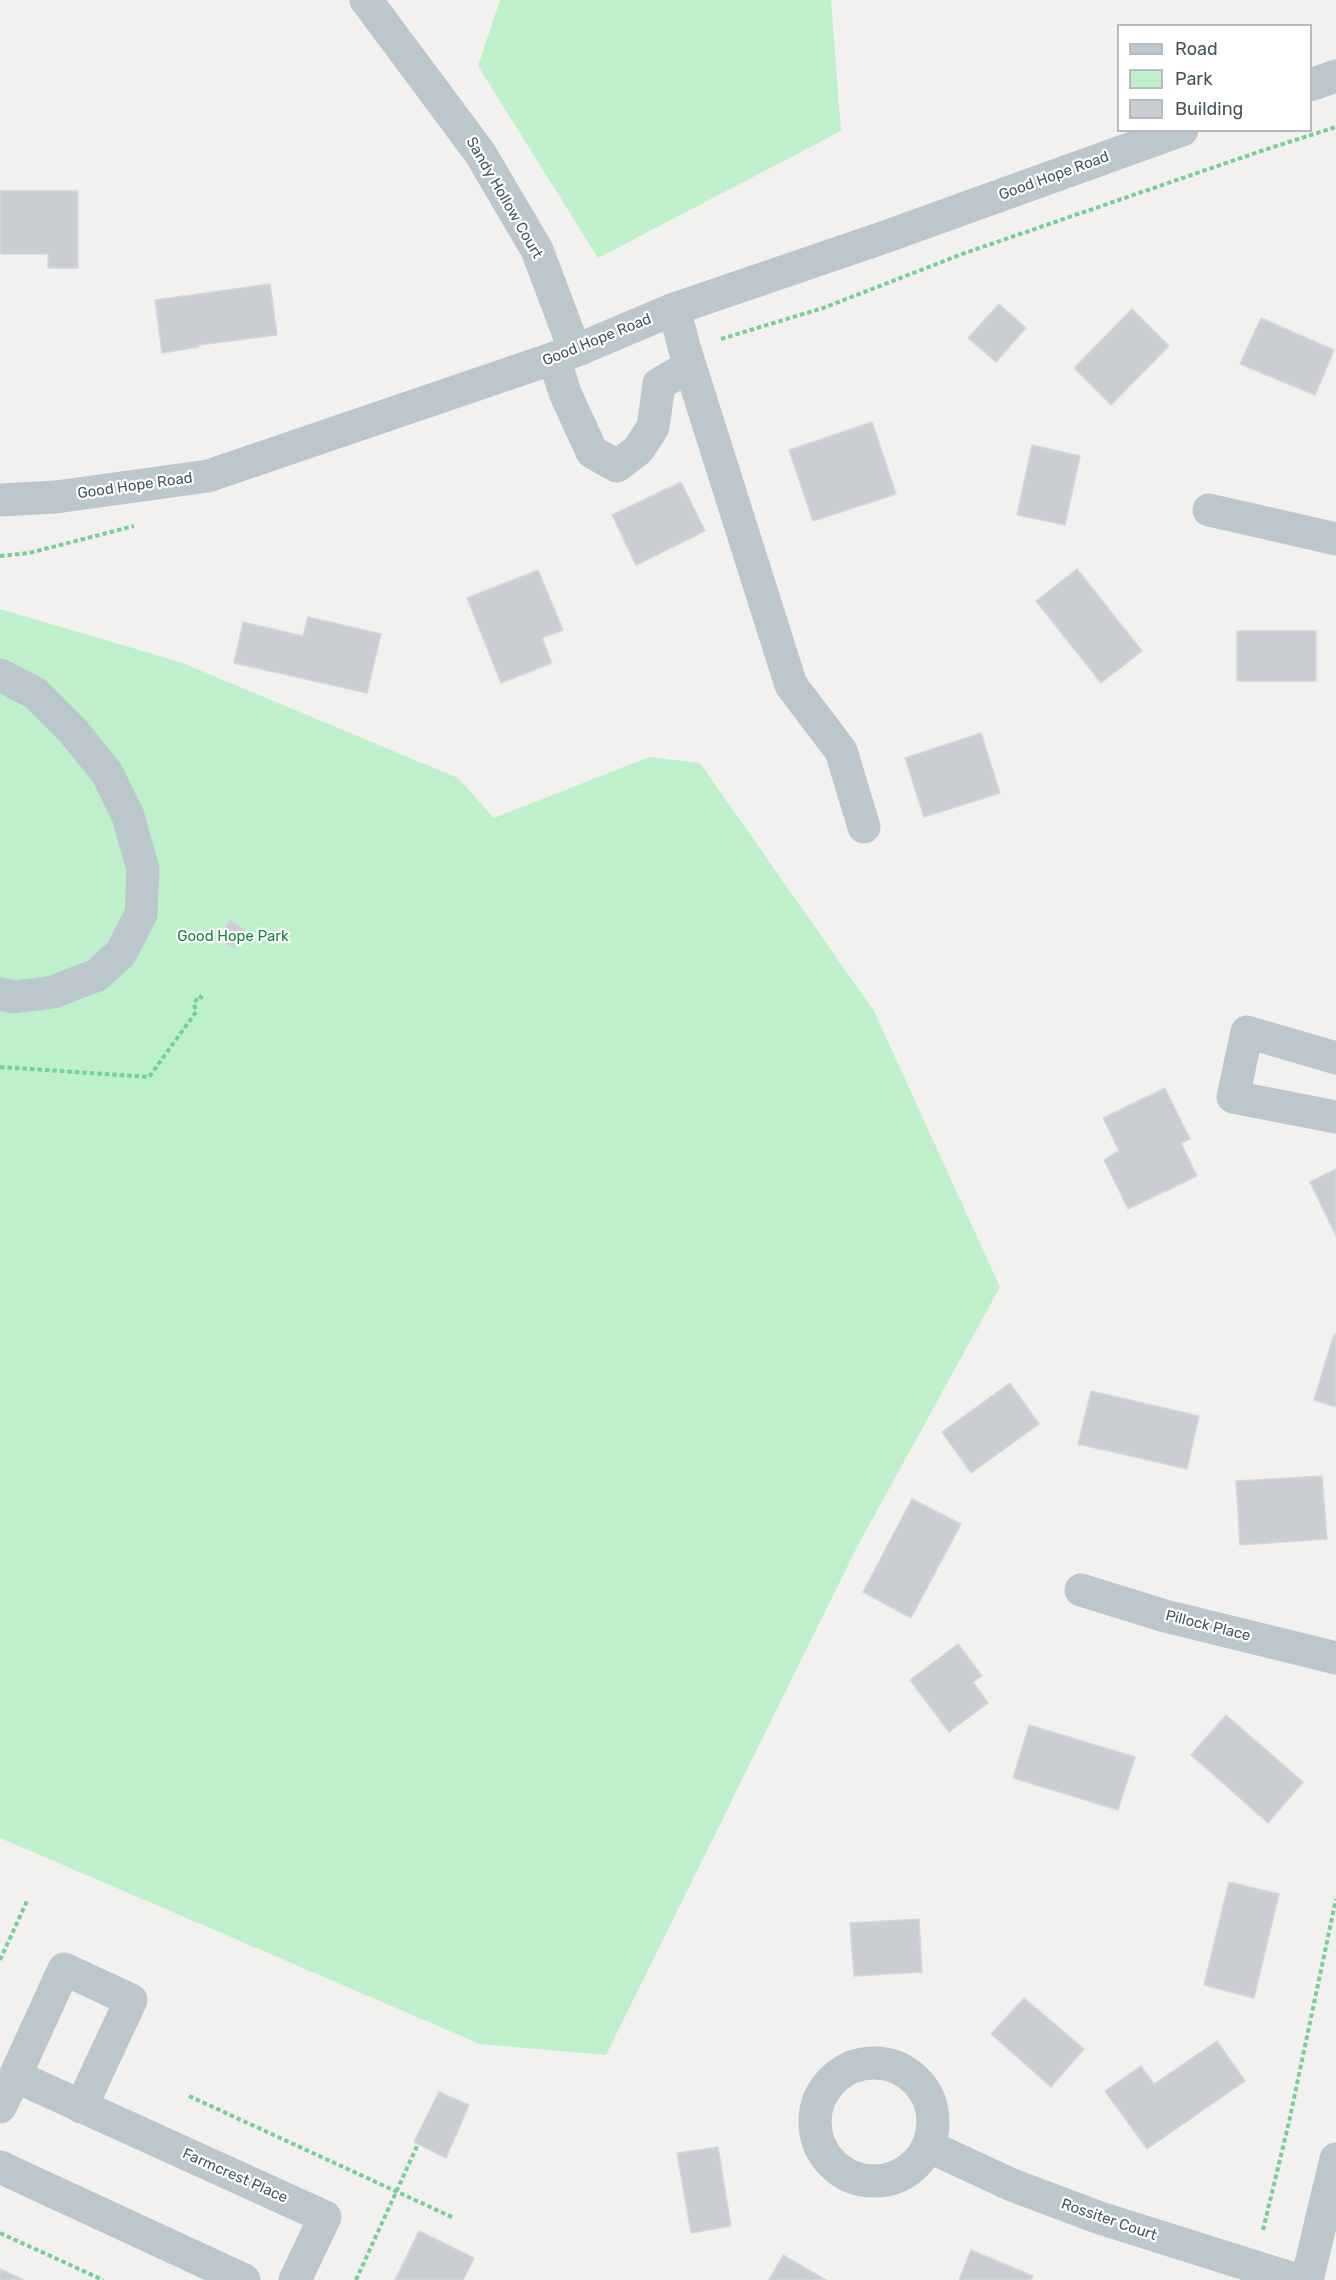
<!DOCTYPE html>
<html>
<head>
<meta charset="utf-8">
<style>
	body { margin:0 }
	#map { position:relative; width:1336px; height:2280px; overflow:hidden; background:#f3f0f0; font-family:Rubik,sans-serif }
	canvas { display:block }
	.legend { position:absolute; left:1117px; top:24px; width:195px; height:108px; box-sizing:border-box; background:#fff; border:2px solid #b5bbbf; margin:0; padding:8px 10px; list-style:none; font-size:18px; color:#47565e }
	.legend li { display:flex; align-items:center; gap:12px; height:30px }
	.legend b { width:30px; border:2px solid #b5bbbf }
</style>
</head>
<body>
<div id="map">
<canvas width="1336" height="2280"></canvas>
<ul class="legend">
<li><b style="height:8px;background:#bbc7cd"></b>Road</li>
<li><b style="height:16px;background:#bef1cb"></b>Park</li>
<li><b style="height:16px;background:#caced3"></b>Building</li>
</ul>
</div>
<script>
const c = document.querySelector('canvas').getContext('2d');
c.lineJoin = 'round';
function fill(path, color) { c.fillStyle = color; c.fill(path, 'evenodd'); }
const toPath = rows => new Path2D(rows.map(r => 'M' + r).join(''));
function strokePath(path, color, width, dash) { c.strokeStyle = color; c.lineWidth = width; c.lineCap = dash ? 'butt' : 'round'; c.setLineDash(dash || []); c.stroke(path); }
function write(font, color, halo, rows, align = 'center') {
  c.font = font + ' Rubik,sans-serif'; c.lineWidth = 4.5; c.setLineDash([]); c.textBaseline = 'middle'; c.strokeStyle = halo; c.fillStyle = color; for (const [text, x, y, turn = 0] of rows) {
    c.save(); c.translate(x, y); c.rotate((+turn || 0) * Math.PI / 180); c.textAlign = isNaN(turn) ? turn : align; if (halo) c.strokeText(text, 0, 0); c.fillText(text, 0, 0); c.restore();
  }
}
fill(toPath([
	[500,0,831,0,841,131,598,258,478,66],
	[0,609,180,662,458,778,494,818,649,757,700,763,874,1011,1000,1287,857,1547,606,2055,480,2044,0,1838]
]), '#bef1cb');
const building = toPath([
	[0,191,78,191,78,268,48,268,48,254,0,254,0,191],
	[270,284,277,335,199,345,199,347,162,353,155,300,270,284],
	[999,304,1026,328,996,362,968,338,999,304],
	[1132,309,1169,346,1111,405,1074,368,1132,309],
	[1261,318,1334,350,1315,395,1240,364,1261,318],
	[872,422,896,494,813,521,789,450,872,422],
	[1032,445,1080,456,1065,525,1017,515,1032,445],
	[681,482,705,531,636,565,612,515,681,482],
	[1077,569,1142,651,1101,683,1036,601,1077,569],
	[538,570,563,630,542,638,552,663,501,683,467,598,538,570],
	[308,617,381,634,367,693,234,663,243,622,303,636,308,617],
	[1237,631,1316,631,1316,681,1237,681,1237,631],
	[981,733,1000,793,924,817,905,758,981,733],
	[230,920,246,931,234,948,218,938,230,920],
	[1165,1088,1190,1139,1181,1143,1197,1176,1128,1209,1104,1160,1119,1151,1103,1118,1165,1088],
	[1336,1169,1336,1236,1310,1182,1336,1169],
	[1334,1334,1336,1335,1336,1407,1314,1400,1334,1334],
	[1010,1383,1039,1424,971,1473,942,1432,1010,1383],
	[1091,1391,1199,1416,1187,1469,1078,1444,1091,1391],
	[1322,1476,1327,1539,1240,1545,1236,1481,1322,1476],
	[912,1499,961,1524,911,1618,863,1592,912,1499],
	[958,1644,982,1676,973,1682,988,1703,949,1732,910,1680,958,1644],
	[1226,1715,1303,1782,1268,1823,1191,1755,1226,1715],
	[1029,1725,1135,1757,1118,1810,1013,1778,1029,1725],
	[1229,1882,1279,1894,1254,1998,1204,1985,1229,1882],
	[919,1919,922,1972,854,1976,850,1923,919,1919],
	[1024,1998,1084,2049,1051,2087,991,2034,1024,1998],
	[1217,2041,1245,2081,1147,2149,1105,2091,1141,2066,1154,2084,1217,2041],
	[439,2092,469,2105,446,2158,414,2142,439,2092],
	[718,2147,731,2226,691,2233,677,2153,718,2147],
	[419,2231,474,2258,463,2280,395,2280,419,2231],
	[971,2250,1033,2276,1031,2280,959,2280,971,2250],
	[783,2255,826,2280,769,2280,783,2255],
	[0,2269,24,2280,0,2280,0,2269]
]);
fill(building, '#caced3');
strokePath(building, '#d4d7dc', 1.5);
strokePath(toPath([
	[721,339,823,308,965,253,1261,151,1336,127],
	[0,556,29,553,134,526],
	[0,1067,149,1077,196,1012,194,1003,199,996,204,999],
	[0,1960,27,1901],
	[189,2096,454,2218],
	[1263,2230,1289,2122,1336,1899],
	[0,2233,103,2280],
	[356,2280,418,2144]
]), '#75d098', 4, [4.5, 3]);
strokePath(toPath([
	[366,0,480,153,537,250,575,351],
	[1310,85,1336,76],
	[674,309,685,350,791,685,841,751,864,827],
	[554,358,565,393,592,452,617,466,638,450,653,427,659,384,690,366],
	[0,500,56,497,208,476,575,351,674,309,882,238,1182,130],
	[1209,510,1336,539],
	[0,675,35,693,73,731,107,773,128,816,143,869,141,914,121,953,97,975,53,992,14,997,0,994],
	[1336,1058,1247,1032,1233,1097,1336,1117],
	[1081,1590,1165,1616,1336,1658],
	'815 2122a59 59 0 1 1 118 0a59 59 0 1 1-118 0Z',
	[15,2076,64,1969,131,2000,81,2107],
	[0,2107,15,2076,325,2217,295,2280],
	[928,2146,1012,2185,1100,2218,1297,2280],
	[0,2167,244,2280],
	[1307,2280,1336,2159]
]), '#bbc7cd', 33);
write('15px', '#47565e', '#fff', [
	["Good Hope Road",1054,176,-20],
	["Sandy Hollow Court",504,198,60],
	["Good Hope Road",597,340,-22],
	["Good Hope Road",135,486,-8],
	["Pillock Place",1208,1626,14],
	["Farmcrest Place",235,2176,24],
	["Rossiter Court",1109,2220,19]
]);
write('15px', '#15833e', '#fff', [
	["Good Hope Park",233,937]
]);
</script>
</body>
</html>
